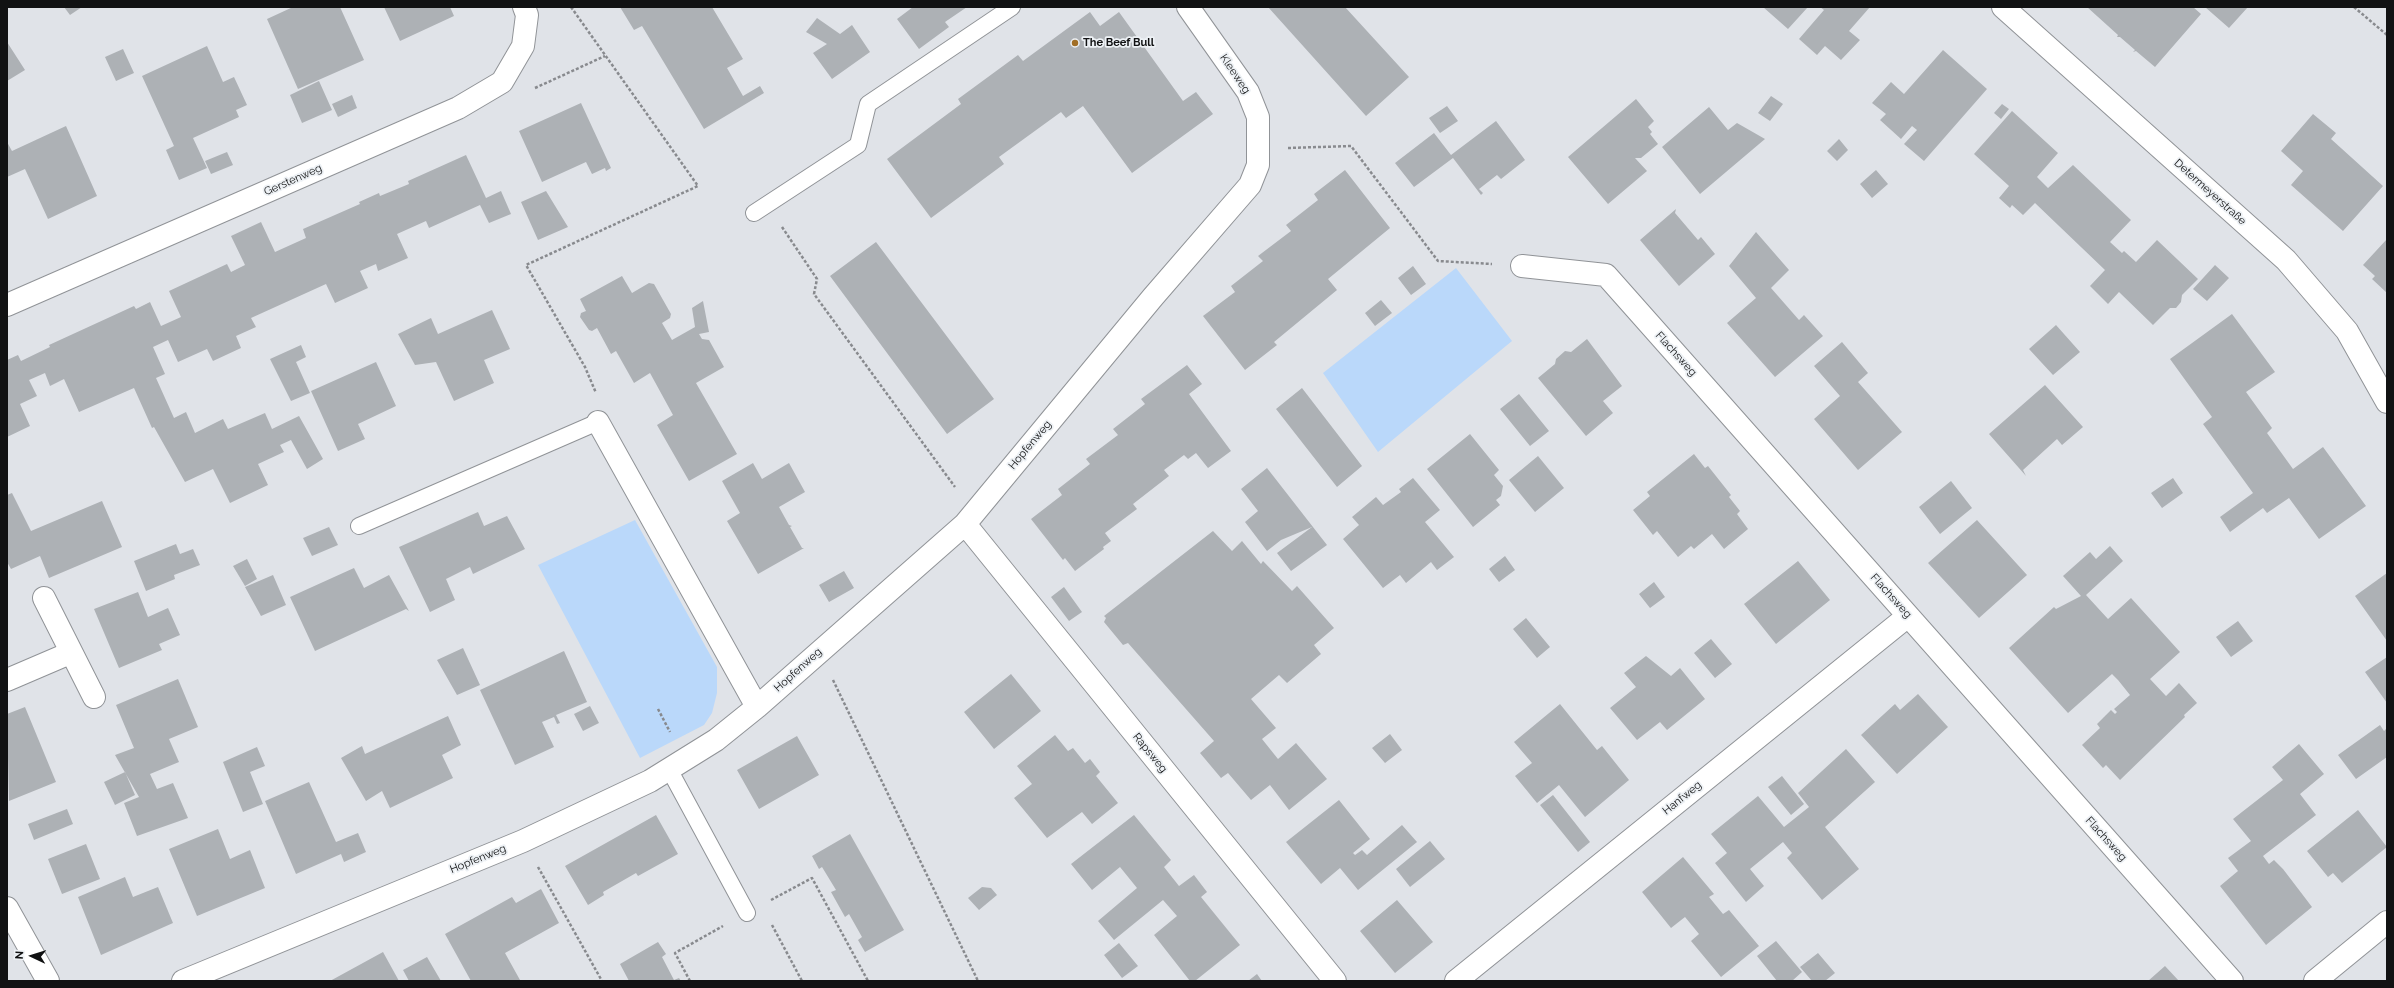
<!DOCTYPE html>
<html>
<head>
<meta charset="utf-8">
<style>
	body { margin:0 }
	#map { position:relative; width:2394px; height:988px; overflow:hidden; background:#e0e3e8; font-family:Raleway,sans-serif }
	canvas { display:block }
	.frame { position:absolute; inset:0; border:8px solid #111213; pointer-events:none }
	.north { position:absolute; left:12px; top:936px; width:40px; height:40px; -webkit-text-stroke:3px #edf1f5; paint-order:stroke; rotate:274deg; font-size:11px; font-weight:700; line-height:16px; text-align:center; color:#111213 }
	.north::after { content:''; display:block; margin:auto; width:14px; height:18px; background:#111213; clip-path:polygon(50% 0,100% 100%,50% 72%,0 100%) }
</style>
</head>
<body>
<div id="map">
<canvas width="2394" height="988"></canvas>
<div class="frame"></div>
<div class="north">N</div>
</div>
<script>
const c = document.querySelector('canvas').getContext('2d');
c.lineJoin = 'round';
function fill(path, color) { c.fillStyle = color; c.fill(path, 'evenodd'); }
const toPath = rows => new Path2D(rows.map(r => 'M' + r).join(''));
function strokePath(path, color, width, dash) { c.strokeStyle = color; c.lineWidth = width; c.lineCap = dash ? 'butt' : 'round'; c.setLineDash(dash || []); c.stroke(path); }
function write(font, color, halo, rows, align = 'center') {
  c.font = font + ' Raleway,sans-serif'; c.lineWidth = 3.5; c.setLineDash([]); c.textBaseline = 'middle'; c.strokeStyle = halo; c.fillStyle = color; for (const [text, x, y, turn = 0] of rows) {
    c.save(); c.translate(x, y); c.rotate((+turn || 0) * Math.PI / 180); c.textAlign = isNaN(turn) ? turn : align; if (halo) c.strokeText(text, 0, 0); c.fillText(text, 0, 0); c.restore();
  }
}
fill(toPath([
	[1456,268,1512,341,1378,452,1323,373],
	[635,520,717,667,717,693,712,713,704,725,640,758,538,565]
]), '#bad8fa');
fill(toPath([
	[64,7,82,7,70,15],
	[293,7,340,7,364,60,298,89,267,19],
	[384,7,450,7,454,16,400,41],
	[620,7,712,7,743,59,727,68,743,96,760,86,764,93,704,129,642,26,634,30],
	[913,7,967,7,945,22,949,27,919,49,897,19],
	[1268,7,1345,7,1409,77,1366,116],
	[1763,7,1808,7,1788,29],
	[1820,7,1870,7,1849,31,1860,40,1841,60,1825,46,1817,55,1799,39,1824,10],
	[2087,7,2193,7,2201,14,2155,67,2136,51,2133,52,2135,50,2120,37,2117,37,2118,35],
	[2205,7,2248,7,2229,28],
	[1090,12,1100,26,1119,12,1183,101,1196,92,1213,114,1132,173,1083,106,1066,118,1061,112,999,157,1004,164,931,218,887,159,961,104,958,99,1018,55,1023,61],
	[817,18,840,34,852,25,870,52,832,79,813,53,827,44,806,32],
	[7,42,25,70,7,81],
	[207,46,223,82,234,77,247,105,236,110,239,117,193,138,207,168,179,180,166,150,174,146,142,76],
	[123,49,134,73,116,81,105,57],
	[1943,50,1987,89,1924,161,1904,144,1917,130,1912,126,1901,139,1880,120,1886,114,1872,103,1891,82,1904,94],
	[319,81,332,110,302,123,290,95],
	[352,95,357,108,338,117,332,104],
	[1771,96,1783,104,1770,121,1758,113],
	[1636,99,1654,121,1648,127,1652,132,1650,134,1658,144,1641,158,1635,158,1647,171,1608,204,1568,157],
	[581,103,611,168,606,171,605,168,592,174,586,162,542,182,519,131],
	[2002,104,2009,109,2001,119,1994,113],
	[1447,106,1458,121,1440,133,1429,118],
	[1709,107,1728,130,1737,123,1765,139,1700,194,1662,147],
	[2012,111,2058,153,2037,177,2048,188,2073,165,2131,220,2110,242,2122,253,2124,251,2136,262,2157,240,2198,279,2182,295,2181,302,2176,308,2170,308,2153,325,2119,292,2108,304,2090,286,2105,270,2035,203,2023,215,2012,205,2010,208,1999,198,2009,186,1974,154],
	[2313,114,2336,133,2331,139,2383,186,2343,231,2291,185,2303,171,2281,151],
	[1496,121,1525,160,1501,179,1497,175,1479,189,1483,193,1481,195,1453,158,1414,187,1395,163,1434,133,1451,155],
	[66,126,97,196,48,219,25,169,7,177,7,142,12,151],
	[1839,139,1848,150,1837,161,1827,151],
	[227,152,233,165,211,174,205,161],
	[466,155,486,198,501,191,511,214,489,223,480,205,429,228,426,221,397,234,408,258,378,271,376,264,360,271,368,288,335,303,326,284,251,318,256,327,236,336,241,348,213,361,207,349,178,362,168,340,153,347,165,374,156,378,174,418,186,412,195,433,223,419,228,429,265,413,272,429,299,416,323,459,307,469,291,440,280,445,284,452,258,464,268,485,230,503,213,469,185,482,154,427,152,428,134,388,79,412,64,379,50,386,45,373,29,380,37,396,20,404,30,426,7,437,7,360,18,355,21,361,50,347,49,345,134,306,136,309,150,302,161,326,181,317,169,291,227,264,231,272,245,265,231,236,261,222,275,252,306,238,303,229,360,204,359,202,379,193,380,196,409,184,408,181],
	[1345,170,1390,228,1328,279,1337,290,1274,342,1277,345,1245,370,1203,316,1235,292,1231,286,1263,261,1258,256,1291,231,1286,225,1318,200,1314,194],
	[1876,170,1888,184,1872,198,1860,184],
	[546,191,568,227,538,240,521,202],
	[1676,209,1675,213,1698,240,1701,237,1715,254,1679,286,1640,240],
	[1756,232,1789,270,1771,288,1799,320,1804,315,1823,336,1775,377,1727,323,1756,298,1729,266],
	[2387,239,2387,293,2372,279,2375,276,2363,265],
	[876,242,994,399,947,434,830,276],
	[2215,265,2229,278,2207,301,2193,289],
	[1413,266,1426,284,1411,295,1398,278],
	[622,276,632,293,649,283,654,284,671,314,670,318,662,323,672,340,695,327,692,308,703,301,709,332,699,334,702,339,709,340,724,367,696,383,737,454,689,481,657,425,673,415,650,373,634,383,616,351,611,354,597,328,592,331,589,330,580,317,581,313,586,311,580,299],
	[1381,300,1392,313,1375,326,1365,313],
	[492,310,510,349,484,360,494,383,454,401,436,362,415,365,398,334,431,318,438,334],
	[2232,314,2275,372,2246,392,2272,428,2267,433,2293,469,2323,447,2366,506,2319,539,2289,498,2267,513,2263,508,2230,532,2220,517,2253,493,2203,424,2212,417,2170,359],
	[2056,325,2080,352,2053,375,2029,349],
	[1587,339,1622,386,1603,401,1613,413,1586,436,1538,378,1555,364,1556,359,1565,351,1571,352],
	[1842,342,1868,373,1858,382,1902,432,1858,470,1814,419,1840,396,1814,366],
	[301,345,306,357,296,362,310,393,291,401,270,359],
	[376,362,396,406,358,424,365,439,338,451,311,391],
	[1187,365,1202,384,1189,394,1231,451,1208,468,1196,453,1188,459,1184,455,1164,470,1169,476,1133,504,1137,509,1105,533,1111,541,1103,547,1104,549,1075,571,1065,558,1063,560,1031,519,1062,495,1058,489,1090,464,1086,459,1118,435,1113,429,1145,404,1141,399],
	[2045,385,2083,427,2062,445,2057,439,2023,470,2026,476,1989,434],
	[1302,388,1362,466,1337,487,1276,409],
	[1519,394,1549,431,1530,446,1500,409],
	[1470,434,1499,470,1494,475,1503,486,1501,496,1496,500,1500,505,1473,527,1427,469],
	[1694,454,1705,468,1708,466,1731,495,1729,497,1740,511,1737,514,1748,529,1724,549,1712,534,1694,549,1691,546,1678,557,1657,531,1653,535,1633,510,1650,496,1647,492],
	[1538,456,1564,488,1535,512,1509,480],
	[753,463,762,479,789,463,805,492,779,507,789,525,792,526,790,527,802,548,804,548,758,574,727,521,740,513,722,481],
	[1267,468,1327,545,1291,571,1277,553,1312,527,1281,540,1267,551,1245,522,1258,511,1241,489],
	[1413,478,1440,510,1425,522,1454,557,1437,570,1431,562,1406,583,1400,575,1383,588,1343,539,1359,525,1352,517,1376,497,1383,505,1401,492,1399,489],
	[2173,478,2183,493,2162,508,2151,493],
	[1951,481,1972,508,1940,534,1919,507],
	[12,493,31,531,102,501,122,547,49,578,40,556,11,569,7,562,7,495],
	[478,512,484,526,507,516,525,549,473,574,470,567,446,579,455,600,430,612,399,547],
	[1977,520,2027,575,1979,618,1928,563],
	[329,527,338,545,312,556,303,538],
	[1213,531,1232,551,1242,541,1261,564,1263,561,1292,591,1297,586,1334,628,1314,645,1321,654,1287,683,1279,675,1251,699,1276,728,1262,739,1278,759,1296,743,1327,779,1289,810,1270,785,1251,800,1228,773,1221,778,1200,753,1214,741,1128,643,1123,645,1104,622,1106,618,1104,616],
	[176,544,180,554,193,549,200,565,174,575,175,579,146,591,134,561],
	[2110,546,2123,561,2086,595,2108,619,2131,598,2180,652,2150,679,2166,696,2179,683,2197,703,2184,715,2185,717,2120,780,2106,765,2103,768,2082,745,2100,728,2097,724,2111,710,2115,714,2117,712,2114,709,2130,695,2118,680,2112,674,2068,713,2009,648,2054,607,2056,609,2081,596,2063,576,2090,552,2096,559],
	[1505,556,1515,570,1499,582,1489,569],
	[247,559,257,579,245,586,233,566],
	[1798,561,1830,600,1776,644,1744,604],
	[354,568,364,588,389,575,409,611,406,609,315,651,290,597],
	[844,571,854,588,829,602,819,585],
	[2387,573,2387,641,2355,596],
	[273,575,286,605,261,616,245,587],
	[1654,582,1665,597,1650,608,1639,594],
	[1064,587,1082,612,1069,621,1051,597],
	[138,592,148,617,168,608,180,635,159,644,162,650,119,668,94,609],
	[1526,618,1550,647,1537,658,1513,629],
	[2238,621,2253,641,2231,657,2216,637],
	[1711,639,1732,664,1715,678,1694,653],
	[463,648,480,685,457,695,437,660],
	[564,651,587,702,556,715,560,723,557,724,554,717,542,722,554,747,515,765,480,690],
	[1646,656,1671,676,1680,668,1705,699,1667,730,1660,722,1637,740,1610,708,1636,687,1624,673],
	[2387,657,2387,703,2365,672],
	[1011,674,1041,711,994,749,964,712],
	[178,679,198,727,169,739,179,762,150,774,157,789,173,783,188,818,137,836,124,803,139,797,115,755,134,748,116,705],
	[1918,694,1948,727,1897,774,1861,735,1895,704,1900,710],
	[1560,704,1597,750,1602,746,1629,780,1585,817,1559,785,1537,803,1515,776,1532,763,1514,742],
	[590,706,599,723,583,731,574,714],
	[25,707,56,782,9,801,7,714],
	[448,716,461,745,442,755,453,778,390,808,382,791,366,801,341,758,362,746,365,754],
	[2380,725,2384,731,2387,728,2387,757,2356,779,2338,755],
	[1390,734,1402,750,1385,763,1372,748],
	[1055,735,1068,751,1073,748,1085,763,1090,759,1100,772,1096,776,1118,803,1092,824,1082,812,1047,838,1014,798,1032,784,1017,766],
	[797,736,819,775,759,809,737,770],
	[2299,744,2324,774,2300,794,2316,815,2263,856,2269,864,2274,860,2283,869,2312,907,2266,945,2220,886,2238,871,2228,858,2251,841,2233,819,2283,780,2272,767],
	[257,747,265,766,250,772,263,804,243,812,223,762],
	[1846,749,1875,782,1825,827,1859,869,1822,900,1787,858,1792,853,1783,842,1750,869,1764,886,1746,902,1715,863,1727,853,1711,834,1758,796,1784,827,1809,807,1798,793],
	[125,772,135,795,115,805,104,782],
	[1782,776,1804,804,1791,815,1768,787],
	[309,782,336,842,358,833,366,852,344,862,341,854,296,874,265,801],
	[1553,795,1590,842,1578,852,1540,805],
	[1339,800,1370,839,1353,853,1355,855,1362,850,1367,855,1402,825,1417,842,1358,890,1340,868,1321,884,1286,842],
	[67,809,73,824,34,840,28,824],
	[2358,810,2387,847,2342,883,2333,873,2328,877,2307,851],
	[656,815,678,854,638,876,636,873,603,892,604,895,588,905,565,866],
	[1134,815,1171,860,1164,867,1179,886,1194,875,1207,892,1201,897,1240,945,1195,981,1190,981,1154,935,1177,916,1163,900,1114,940,1098,921,1137,888,1120,867,1092,890,1071,864],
	[218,829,230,859,250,850,265,888,197,916,169,849],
	[850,834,904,930,865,952,858,940,862,937,849,914,845,917,831,892,836,890,822,867,819,869,812,856],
	[1430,841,1445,859,1410,887,1396,869],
	[86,844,100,879,62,894,48,859],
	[1683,857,1714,894,1709,897,1723,914,1729,910,1759,946,1721,977,1691,941,1699,934,1685,917,1671,928,1642,892],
	[125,877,133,897,158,887,173,923,101,955,78,897],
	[982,887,991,888,997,895,979,910,968,898],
	[541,889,559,923,505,953,520,980,471,981,445,934,512,897,516,903],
	[1397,900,1433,942,1395,973,1360,931],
	[1776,941,1802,972,1792,981,1777,981,1757,956],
	[658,942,666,954,662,957,674,980,679,978,681,981,629,981,620,964],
	[1119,943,1138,966,1122,978,1104,955],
	[383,952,399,981,330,981],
	[1818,953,1835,973,1825,981,1812,981,1800,967],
	[427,957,441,981,409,981,403,970],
	[2165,966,2179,981,2148,981],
	[1257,974,1262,981,1248,981]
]), '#adb1b5');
const service = toPath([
	[754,213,858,145,868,104,1012,7],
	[359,526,598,422],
	[669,769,747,913]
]);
const minor = toPath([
	[2003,7,2286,260,2347,331,2387,402],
	[1522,266,1606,275,2232,981],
	[7,305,458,108,502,82,523,46,527,15,524,7],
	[598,422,757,707],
	[965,524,1335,981],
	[44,598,94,697],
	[7,680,70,653],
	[7,908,48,981],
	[183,981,523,841,650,781,716,740,757,707,965,524,1153,297,1250,185,1258,165,1258,117,1248,92,1188,7],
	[1456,981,1908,616],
	[2315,981,2387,922]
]);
strokePath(service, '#909397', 18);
strokePath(minor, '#909397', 24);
strokePath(toPath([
	[571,7,698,186,526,265,585,367,596,393],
	[2354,7,2387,35],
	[535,88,605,56],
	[1288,148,1351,146,1438,261,1492,264],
	[782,227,817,279,814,294,955,487],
	[833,680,978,981],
	[658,709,670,732],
	[538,867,602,981],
	[771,900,812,878,868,981],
	[772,925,802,981],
	[690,981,675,953,723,926]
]), '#888a8e', 2.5, [3, 2]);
strokePath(service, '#fff', 16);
strokePath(minor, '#fff', 22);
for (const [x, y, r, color] of [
	[1075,43,4,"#a16e25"]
]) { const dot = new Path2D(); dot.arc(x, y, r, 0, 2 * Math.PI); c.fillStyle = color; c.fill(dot); strokePath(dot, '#edf1f5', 1.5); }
write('bold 11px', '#111213', '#edf1f5', [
	["The Beef Bull",1083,43]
], 'left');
write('11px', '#111213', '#edf1f5', [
	["Kleeweg",1235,74,56],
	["Gerstenweg",293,180,-24],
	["Determeyerstraße",2210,192,42],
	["Flachsweg",1676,354,48],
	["Hopfenweg",1030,445,-50],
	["Flachsweg",1891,596,48],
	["Hopfenweg",798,670,-42],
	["Rapsweg",1150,753,51],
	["Hanfweg",1682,798,-39],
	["Flachsweg",2106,839,48],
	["Hopfenweg",478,859,-22]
]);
</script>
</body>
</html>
